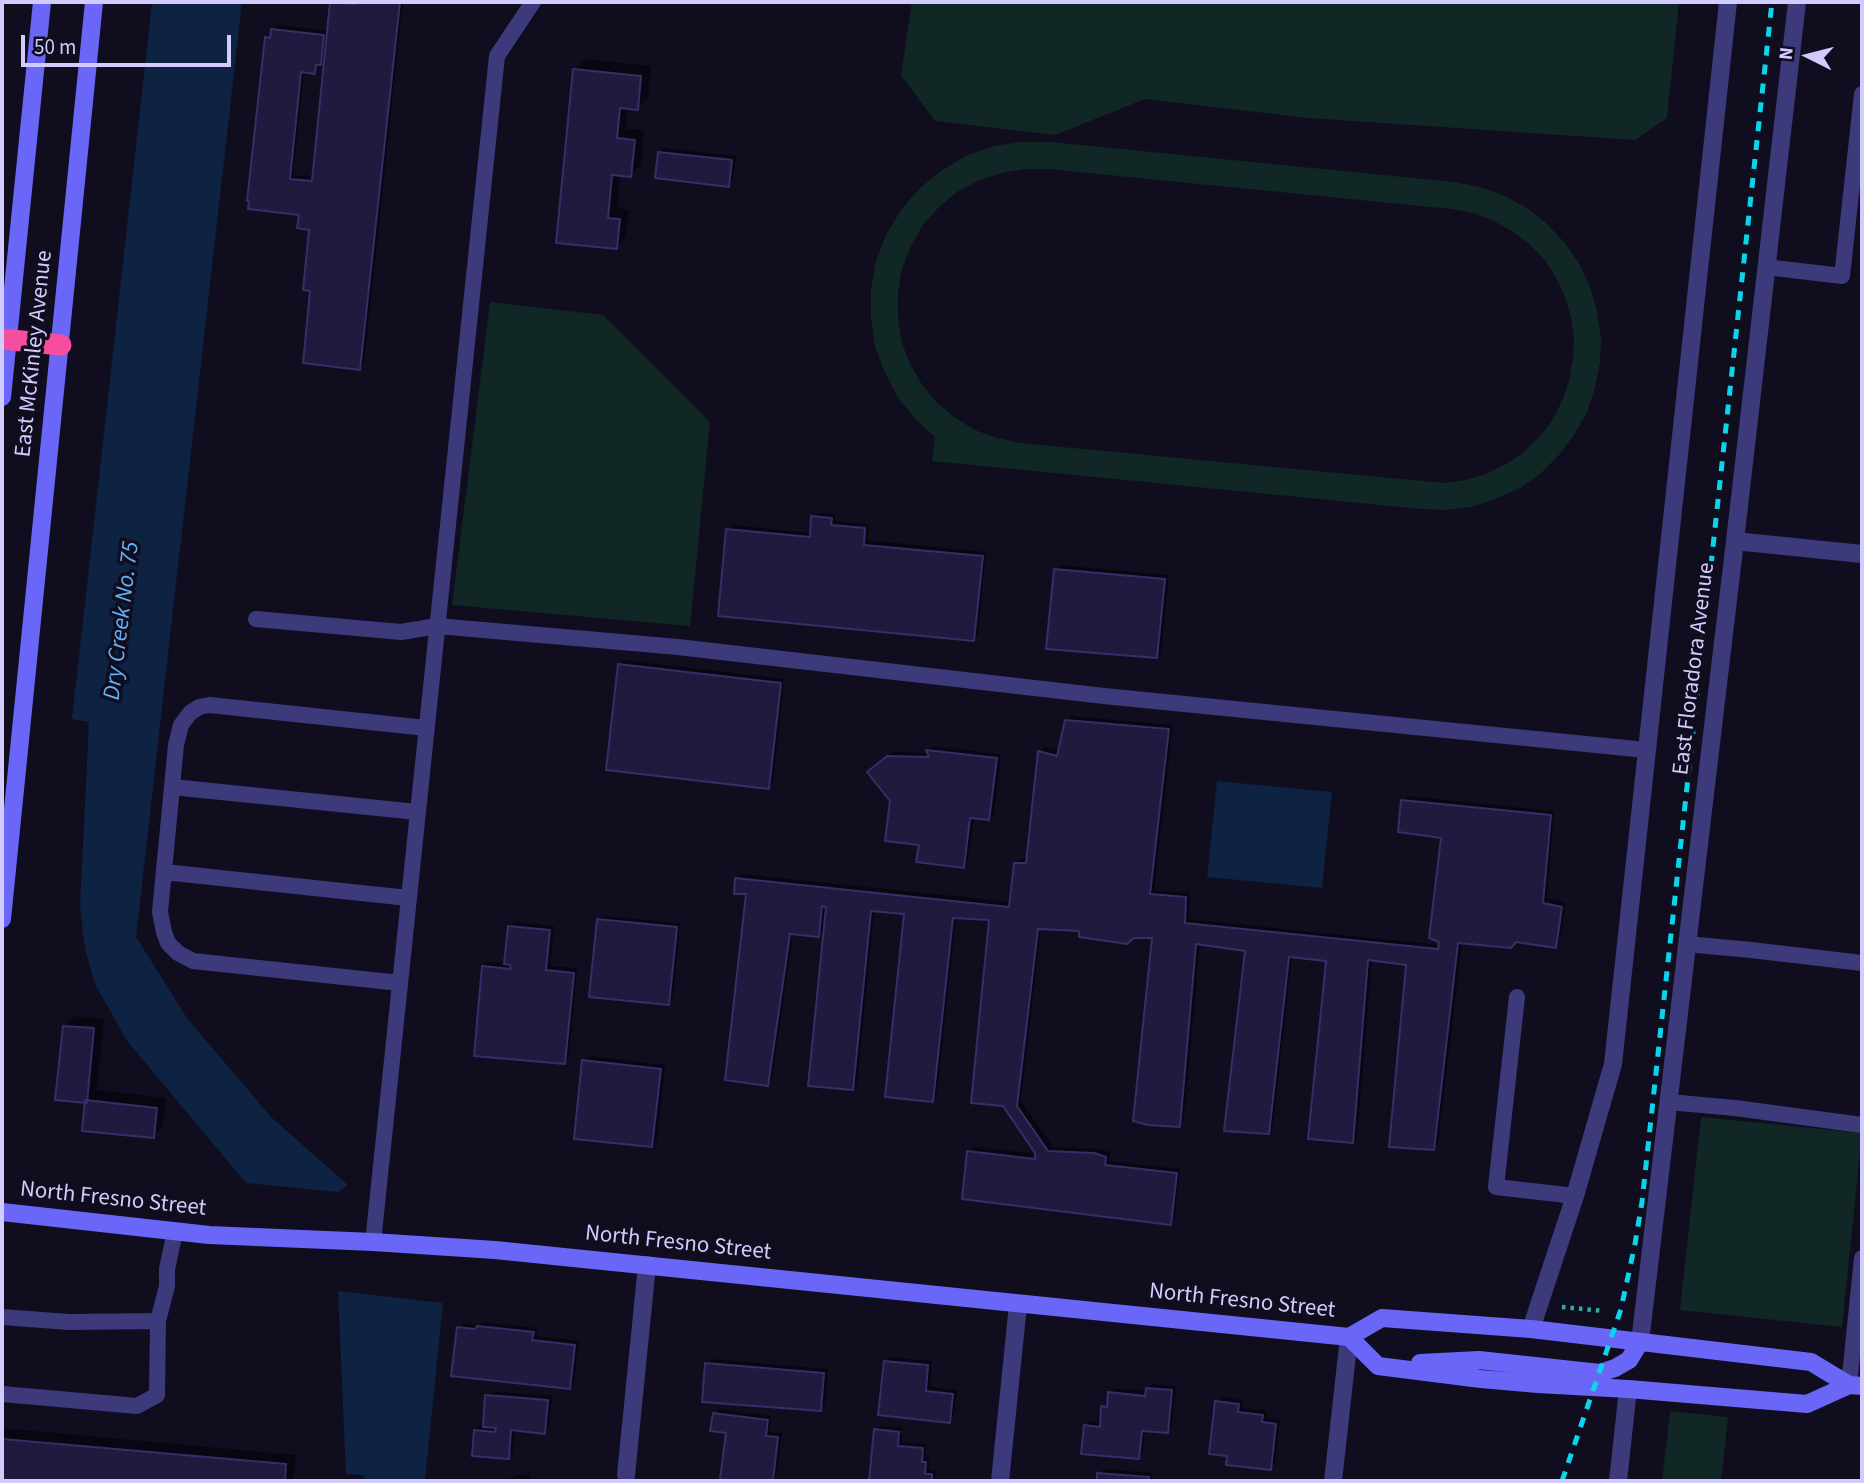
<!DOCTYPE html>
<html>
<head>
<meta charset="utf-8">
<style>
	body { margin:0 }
	#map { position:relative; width:1864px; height:1483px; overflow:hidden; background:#100d1e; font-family:"Source Sans 3",sans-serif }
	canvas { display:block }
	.frame { position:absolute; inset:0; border:4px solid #d1ccfd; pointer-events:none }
	.north { position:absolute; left:1773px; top:21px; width:70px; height:70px; -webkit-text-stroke:5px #100d1e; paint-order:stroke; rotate:276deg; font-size:19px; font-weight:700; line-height:28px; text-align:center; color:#d1ccfd }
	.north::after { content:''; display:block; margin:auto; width:24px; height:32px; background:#d1ccfd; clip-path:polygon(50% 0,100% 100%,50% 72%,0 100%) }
	.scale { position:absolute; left:21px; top:35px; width:210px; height:32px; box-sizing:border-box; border:4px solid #d1ccfd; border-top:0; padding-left:9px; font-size:21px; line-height:24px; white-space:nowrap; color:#d1ccfd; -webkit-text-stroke:5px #100d1e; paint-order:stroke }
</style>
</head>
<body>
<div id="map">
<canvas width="1864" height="1483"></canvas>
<div class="frame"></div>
<div class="north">N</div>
<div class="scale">50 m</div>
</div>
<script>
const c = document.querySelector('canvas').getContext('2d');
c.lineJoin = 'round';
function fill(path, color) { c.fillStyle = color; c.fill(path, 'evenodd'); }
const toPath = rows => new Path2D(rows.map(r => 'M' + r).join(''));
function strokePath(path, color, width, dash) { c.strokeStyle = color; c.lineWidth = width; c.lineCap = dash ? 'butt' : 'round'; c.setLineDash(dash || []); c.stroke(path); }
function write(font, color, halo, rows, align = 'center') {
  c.font = font + ' "Source Sans 3",sans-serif'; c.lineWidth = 7; c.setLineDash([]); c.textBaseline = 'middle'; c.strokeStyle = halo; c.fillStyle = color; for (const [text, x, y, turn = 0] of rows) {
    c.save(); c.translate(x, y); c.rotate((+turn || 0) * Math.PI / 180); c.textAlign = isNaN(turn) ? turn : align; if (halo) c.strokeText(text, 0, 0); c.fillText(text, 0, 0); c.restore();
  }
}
fill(toPath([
	[912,2,1679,2,1667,118,1635,140,1308,118,1145,99,1055,135,935,121,901,75],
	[1022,142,1051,142,1454,182,1480,187,1503,195,1527,208,1546,223,1564,242,1579,263,1590,287,1597,311,1601,338,1600,362,1595,388,1587,412,1574,435,1559,455,1540,474,1520,488,1495,499,1472,507,1445,510,1421,509,932,461,935,437,917,421,899,399,885,373,875,347,871,318,871,290,876,261,886,235,901,210,920,188,942,170,966,156,994,146],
	[1024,169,1048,169,1451,209,1473,213,1492,220,1512,231,1528,243,1544,259,1555,276,1565,297,1571,317,1574,339,1573,359,1569,381,1562,401,1552,421,1539,437,1523,453,1506,464,1486,474,1466,480,1444,483,1020,443,997,438,975,430,954,417,936,402,921,383,909,362,901,340,898,316,898,292,902,269,911,246,923,225,939,207,957,192,978,181,1001,173],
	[490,302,603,315,710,422,690,626,452,605],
	[1701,1117,1862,1133,1842,1327,1680,1310],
	[1670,1411,1728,1417,1721,1481,1662,1481]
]), '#102726');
fill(toPath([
	[152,2,242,2,136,937,187,1018,271,1117,348,1185,338,1192,246,1183,127,1041,95,984,85,949,80,906,89,722,72,719],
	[1217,781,1332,792,1322,888,1207,877],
	[338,1291,443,1303,425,1481,363,1481,364,1475,346,1474]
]), '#0e2241');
fill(toPath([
	[332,2,403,2,364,363,359,368,312,290,311,228,301,213,250,207,266,38,277,25,329,31],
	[326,58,314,177,293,175,304,71,314,72,319,67,319,63],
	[585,59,651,66,648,98,638,108,628,107,626,129,644,130,641,165,630,175,620,174,617,208,629,210,626,237,616,247,557,241,575,70],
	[664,148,736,156,733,181,728,185,660,152],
	[818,513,835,514,835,521,869,524,868,540,986,552,978,635,974,639,728,530,733,525,812,533,813,517],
	[1060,565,1169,575,1161,652,1157,657,1055,570],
	[624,660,784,679,773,783,768,787,619,665],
	[1071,716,1173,725,1154,890,1190,893,1189,919,1440,945,1443,837,1403,801,1408,796,1554,811,1547,898,1566,903,1560,941,1556,946,1516,940,1462,942,1438,1144,1433,1148,1408,963,1372,958,1357,1136,1352,1141,1328,959,1292,956,1273,1127,1268,1132,1247,949,1200,943,1184,1120,1179,1125,1154,936,1080,929,1041,927,1021,1101,1053,1147,1100,1149,1110,1152,1109,1161,1180,1169,1175,1218,1170,1223,969,1152,973,1147,1038,1154,1004,1105,991,918,956,917,937,1095,933,1100,906,912,874,910,857,1084,853,1088,825,929,819,935,793,933,772,1080,767,1085,748,892,737,879,742,874,1011,902,1015,864,1020,859,1028,859,1040,752,1045,747,1060,751,1066,721],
	[933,746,1001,754,994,814,989,819,974,817,968,861,963,866,921,844,892,800,874,767,894,752,930,753,928,750],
	[604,916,680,923,673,999,668,1004,599,920],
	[514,922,554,926,550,966,577,968,569,1058,564,1062,484,966,489,962,506,963,509,927],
	[75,1016,104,1019,97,1090,166,1098,163,1126,153,1137,86,1101,64,1026],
	[589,1056,665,1065,657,1141,652,1145,584,1061],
	[483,1322,537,1328,536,1336,579,1341,574,1383,569,1387,458,1328,463,1323,480,1325],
	[890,1357,932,1361,930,1387,957,1390,954,1416,950,1421,885,1361],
	[711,1359,828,1369,825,1405,820,1410,707,1364],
	[1152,1384,1176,1386,1172,1426,1167,1431,1145,1429,1143,1452,1138,1457,1086,1426,1091,1421,1102,1423,1103,1407,1108,1402,1110,1393,1114,1388,1147,1391,1147,1389],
	[492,1391,552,1396,549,1427,545,1432,515,1429,513,1452,508,1457,475,1431,480,1426,484,1426,487,1396],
	[1222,1397,1243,1400,1242,1408,1267,1411,1266,1418,1280,1420,1275,1463,1270,1468,1229,1455,1217,1402],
	[719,1409,771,1416,769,1432,782,1433,776,1479,774,1481,754,1481,722,1477,728,1432,715,1413],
	[880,1426,903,1428,903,1430,878,1428],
	[2,1428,296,1455,293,1481,2,1481],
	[877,1429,877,1431,902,1434,902,1442,926,1444,925,1457,930,1458,929,1470,936,1470,935,1481,870,1481,875,1430],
	[1104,1469,1153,1473,1152,1481,1098,1481,1099,1474],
	[529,1472,531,1481,500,1481]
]), '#0007');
const building = toPath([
	[330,2,355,4,355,2,400,2,360,370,303,363,310,291,303,290,309,230,297,228,299,215,248,209,249,201,247,201,265,37,270,38,271,29,324,35,321,65,316,65,315,74,301,72,290,179,312,181,330,2],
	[573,69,641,76,638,110,620,108,617,138,635,140,631,177,612,175,608,218,620,219,617,249,556,243,573,69],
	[658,152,732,160,729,187,655,178,658,152],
	[811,516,832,518,831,525,865,528,864,545,983,556,974,641,718,616,726,529,810,537,811,516],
	[1054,569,1165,579,1157,658,1046,649,1054,569],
	[618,664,781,683,769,789,606,770,618,664],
	[1065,720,1169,729,1150,894,1186,897,1185,923,1438,949,1439,942,1429,938,1441,838,1398,832,1401,800,1551,815,1543,903,1562,907,1556,948,1516,942,1511,948,1458,943,1434,1150,1389,1147,1406,965,1368,960,1353,1143,1308,1139,1326,961,1289,957,1269,1134,1224,1131,1245,951,1196,944,1180,1127,1148,1125,1133,1121,1152,938,1134,938,1127,944,1079,937,1079,931,1038,929,1017,1106,1048,1151,1094,1153,1106,1157,1105,1165,1177,1173,1171,1225,962,1199,967,1151,1035,1159,1035,1153,1003,1106,971,1103,989,920,953,918,933,1102,885,1097,904,914,871,911,853,1090,808,1086,826,907,822,906,819,937,790,934,768,1086,725,1080,746,894,734,894,735,878,1009,907,1014,863,1026,863,1038,751,1057,756,1065,720],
	[926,750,997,758,989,820,970,818,964,868,916,862,919,845,885,841,890,801,867,772,887,756,929,757,926,750],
	[597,919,677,927,669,1005,589,997,597,919],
	[508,926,550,930,546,970,574,973,565,1064,474,1056,482,966,511,969,510,965,504,964,508,926],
	[63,1026,94,1028,87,1103,55,1100,63,1026],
	[582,1060,661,1069,652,1147,574,1139,582,1060],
	[85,1100,157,1108,154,1138,82,1131,85,1100],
	[477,1326,534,1332,532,1340,575,1345,570,1389,451,1376,457,1327,475,1329,477,1326],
	[884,1361,928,1365,926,1391,953,1394,950,1423,878,1415,884,1361],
	[705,1363,824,1373,821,1411,702,1402,705,1363],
	[1146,1388,1172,1390,1168,1433,1142,1431,1139,1459,1081,1454,1084,1425,1100,1427,1101,1406,1107,1407,1108,1392,1145,1396,1146,1388],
	[485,1395,548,1400,545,1434,511,1430,509,1459,472,1456,474,1430,495,1432,496,1428,483,1427,485,1395],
	[1215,1401,1239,1404,1238,1412,1263,1415,1262,1422,1276,1424,1271,1470,1226,1465,1227,1456,1209,1454,1215,1401],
	[713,1413,768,1420,766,1436,778,1437,773,1481,740,1481,720,1479,726,1433,710,1431,713,1413],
	[874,1429,899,1432,898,1446,923,1448,922,1462,926,1462,925,1474,932,1474,932,1481,869,1481,874,1429],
	[2,1439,286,1464,285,1481,2,1481,2,1439],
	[1097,1473,1149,1477,1149,1481,1097,1481,1097,1473]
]);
fill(building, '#211a3e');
strokePath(building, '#382d69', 2);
strokePath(toPath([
	[1562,1307,1604,1311]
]), '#33aaa2', 4.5, [3.5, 5]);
strokePath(toPath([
	[1766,267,1842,276,1862,94],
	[256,619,401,632,437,626,678,647,1104,696,1646,750],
	[172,787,417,812],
	[164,872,408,898],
	[1687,944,1751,950,1862,963],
	[400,983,193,961,178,953,168,943,164,932,160,912,176,745,181,725,190,713,199,707,210,705,426,728],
	[1517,997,1496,1187,1575,1196],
	[1669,1102,1735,1108,1862,1125],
	[373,1242,497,56,533,2],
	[2,1317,69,1322,158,1321,167,1286,167,1269,175,1231],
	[1849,1385,1862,1258],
	[2,1394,137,1406,157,1395,158,1321]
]), '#3c3a7b', 16);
strokePath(toPath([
	[1735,541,1862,554],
	[1531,1329,1575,1196,1613,1064,1728,2],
	[1640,1342,1735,541,1797,2],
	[626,1475,647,1265],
	[1000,1481,1018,1305],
	[1333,1481,1349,1337],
	[1618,1481,1628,1389]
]), '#3c3a7b', 18);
strokePath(toPath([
	[2,397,42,2],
	[2,919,94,2],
	[2,1212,209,1235,373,1242,495,1250,1349,1337,1382,1318,1531,1329,1811,1362,1849,1385,1862,1386],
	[1349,1337,1378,1366,1481,1379,1538,1384,1628,1389,1807,1404,1849,1385],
	[1420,1363,1479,1360,1600,1373,1615,1368,1629,1360,1640,1342]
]), '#6a67f8', 18);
strokePath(toPath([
	[2,339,61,345]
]), '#f74d9f', 21);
strokePath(toPath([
	[1562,1481,1621,1309,1635,1244,1642,1202,1772,2]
]), '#0bd5ea', 5, [10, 9]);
write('23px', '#d1ccfd', '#100d1e', [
	["East McKinley Avenue",35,354,-84],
	["East Floradora Avenue",1695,669,-83],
	["North Fresno Street",113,1200,6],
	["North Fresno Street",678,1244,6],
	["North Fresno Street",1242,1302,6]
]);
write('italic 24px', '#5fb2f8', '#100d1e', [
	["Dry Creek No. 75",123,621,-83]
]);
</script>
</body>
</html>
